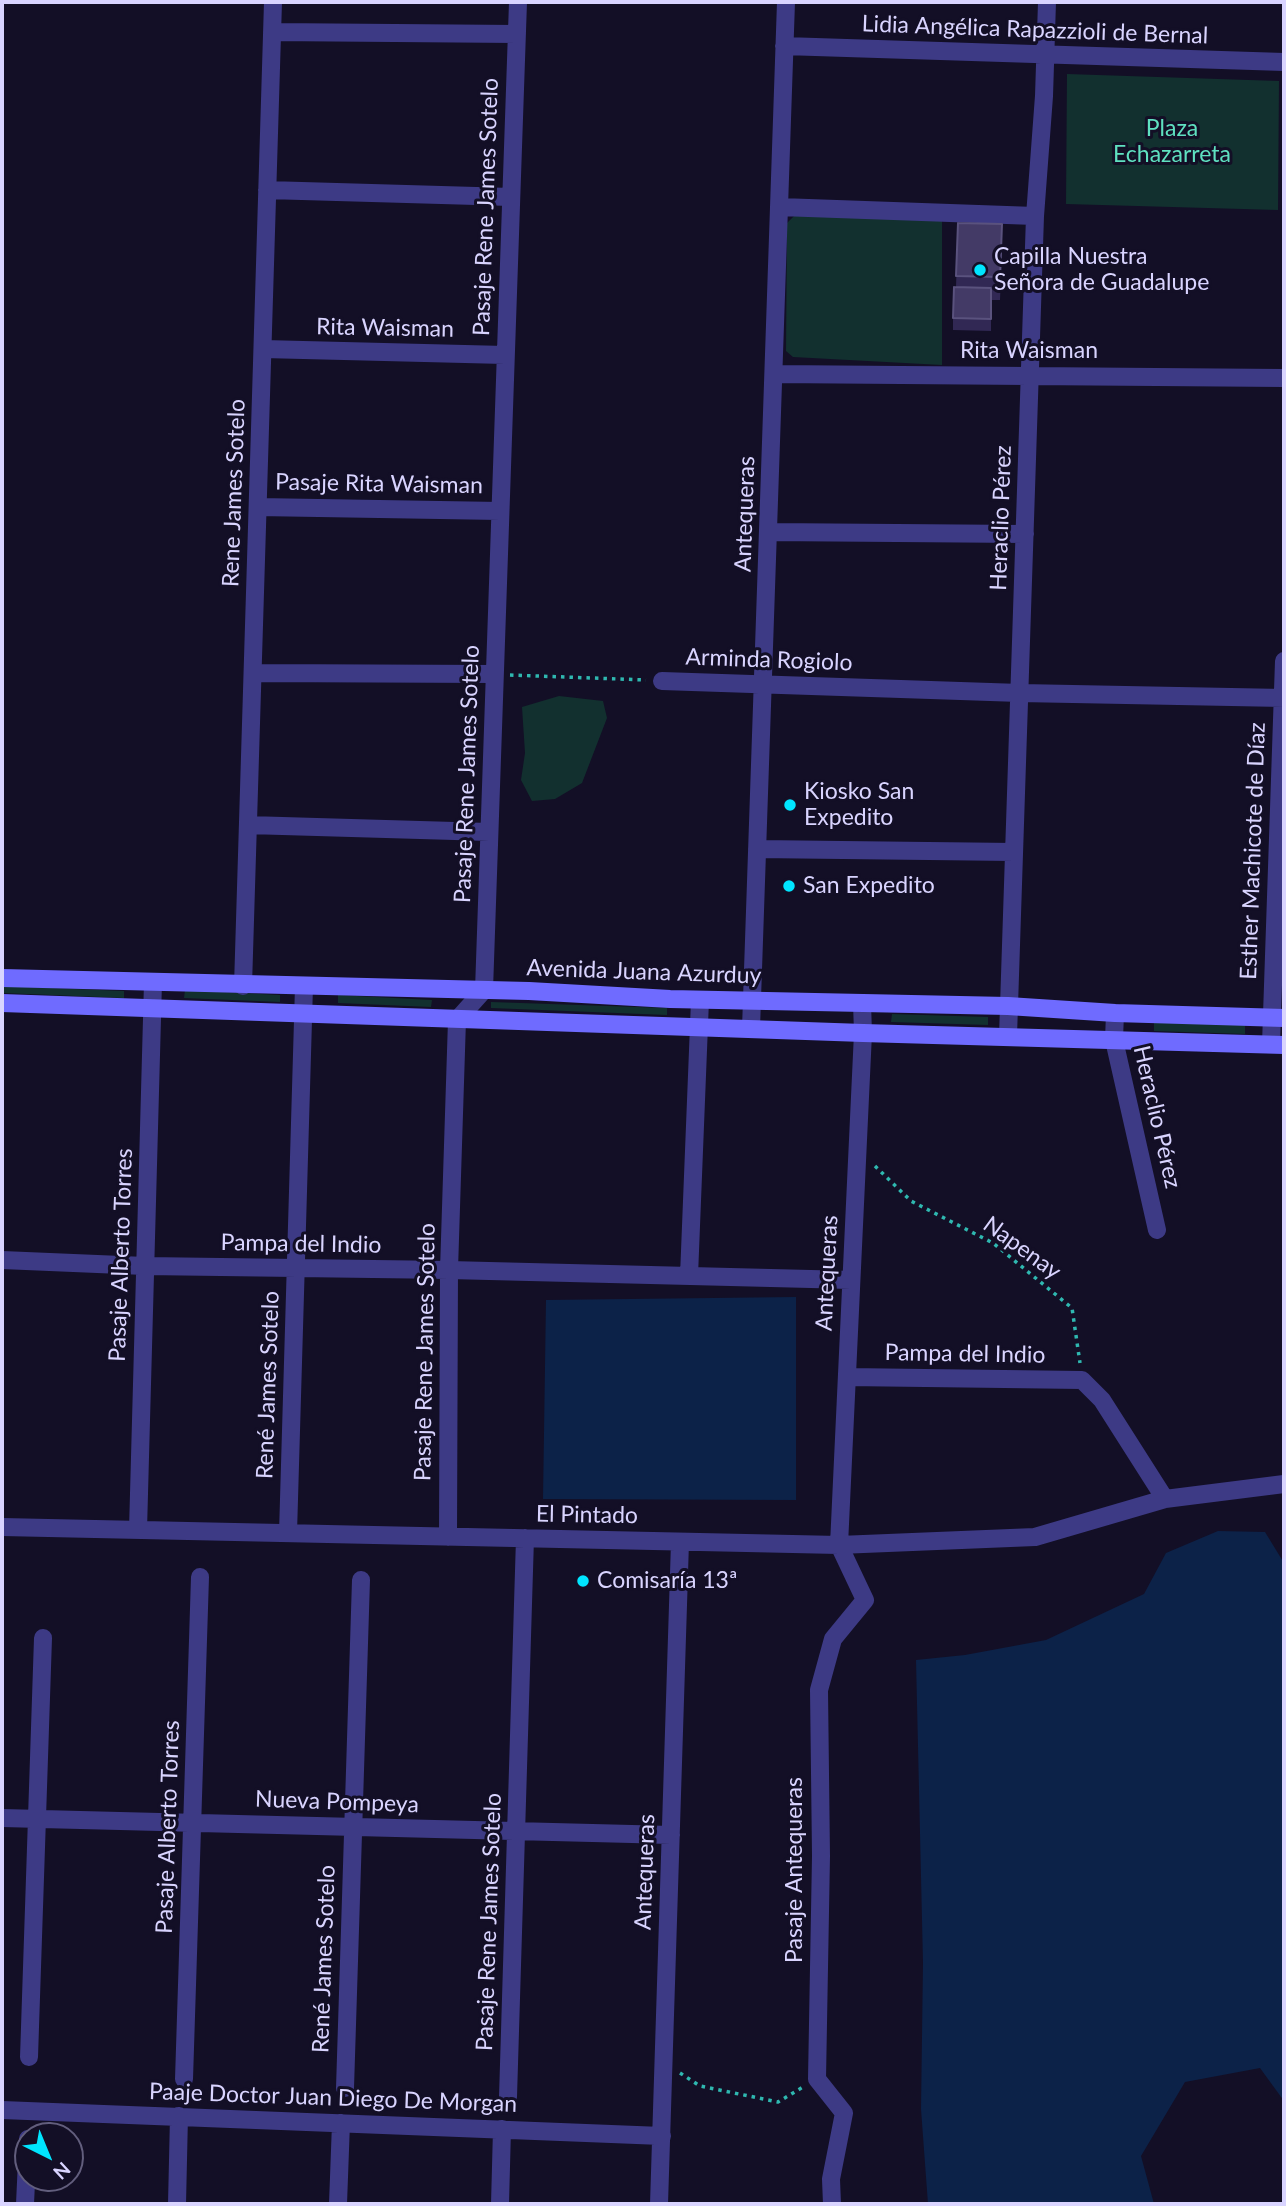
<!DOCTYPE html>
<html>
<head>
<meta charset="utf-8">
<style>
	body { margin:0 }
	#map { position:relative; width:1286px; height:2206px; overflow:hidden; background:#130f26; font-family:Lato,sans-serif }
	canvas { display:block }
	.frame { position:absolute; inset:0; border:4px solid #d9d4ff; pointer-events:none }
	.north { position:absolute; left:14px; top:2122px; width:70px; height:70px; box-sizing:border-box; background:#130f26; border:2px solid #625e7d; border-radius:50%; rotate:137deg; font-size:19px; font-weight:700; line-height:28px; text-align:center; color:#d9d4ff }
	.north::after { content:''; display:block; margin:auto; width:24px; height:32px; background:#00e5ff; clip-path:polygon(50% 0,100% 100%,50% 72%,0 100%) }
</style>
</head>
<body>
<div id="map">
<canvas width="1286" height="2206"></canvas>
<div class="frame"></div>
<div class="north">N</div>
</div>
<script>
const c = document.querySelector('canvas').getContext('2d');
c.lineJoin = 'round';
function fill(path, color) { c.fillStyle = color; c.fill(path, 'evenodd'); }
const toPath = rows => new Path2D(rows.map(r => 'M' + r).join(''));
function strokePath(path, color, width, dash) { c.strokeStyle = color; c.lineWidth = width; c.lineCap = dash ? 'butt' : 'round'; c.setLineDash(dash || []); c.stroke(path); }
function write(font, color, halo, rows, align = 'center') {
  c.font = font + ' Lato,sans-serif'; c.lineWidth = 6; c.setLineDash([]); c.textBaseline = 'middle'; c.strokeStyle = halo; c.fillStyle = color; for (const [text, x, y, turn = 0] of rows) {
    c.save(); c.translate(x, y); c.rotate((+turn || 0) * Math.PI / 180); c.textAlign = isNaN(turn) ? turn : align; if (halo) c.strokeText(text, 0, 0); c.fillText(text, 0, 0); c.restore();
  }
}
fill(toPath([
	[1067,74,1279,81,1278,210,1066,204],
	[796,214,942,220,942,365,793,357,786,351,787,223],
	[559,696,603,701,607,718,582,783,555,799,532,801,521,780,525,753,522,707],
	[2,986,124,991,124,998,2,993],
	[185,990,280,995,280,1002,184,998],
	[338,995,432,1000,431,1007,338,1003],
	[491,1002,667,1008,667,1015,491,1008],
	[892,1014,988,1017,988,1025,891,1022],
	[1154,1022,1245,1024,1245,1034,1154,1031]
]), '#12302f');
fill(toPath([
	[796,1297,796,1500,543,1499,546,1300],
	[1218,1531,1265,1532,1284,1563,1284,2101,1260,2068,1185,2082,1141,2156,1154,2204,928,2204,921,2109,923,1963,916,1660,965,1655,1046,1640,1144,1594,1166,1553]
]), '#0c2248');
strokePath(toPath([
	[510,675,646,680],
	[875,1166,911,1201,993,1243,1072,1308,1080,1363],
	[680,2073,700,2086,778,2102,803,2087]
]), '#2fb8b0', 3.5, [3.5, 5]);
strokePath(toPath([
	[272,32,517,34],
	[784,46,1284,62],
	[267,190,511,197],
	[780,207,1035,216],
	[263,349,505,355],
	[774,374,1284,378],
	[258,507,500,511],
	[768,532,1025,534],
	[253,673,494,674],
	[662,681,1020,693,1284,698],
	[248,825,489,832],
	[757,849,1014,852],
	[243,986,273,2],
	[1115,1013,1114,1040,1157,1230],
	[751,1028,786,2],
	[1008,1036,1035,216,1044,96,1047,2],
	[1271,1044,1284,661],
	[2,1260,145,1266,449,1270,851,1280],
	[689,1276,700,1000],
	[847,1377,1082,1380,1102,1400,1165,1499],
	[2,1527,839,1545,1035,1537,1165,1499,1284,1484],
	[138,1530,153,982],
	[288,1533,304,986],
	[448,1537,449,1270,457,1020,484,990,518,2],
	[2,1818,671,1835],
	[29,2057,43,1638],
	[184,2079,200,1577],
	[345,2088,361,1580],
	[508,2097,525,1538],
	[2,2110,662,2136],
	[25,2204,28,2139],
	[177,2204,179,2116],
	[338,2204,341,2123],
	[500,2204,502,2129],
	[659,2204,680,1542],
	[832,2204,831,2179,844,2113,817,2079,821,1856,819,1690,833,1639,865,1600,839,1545,863,1033,862,1003]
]), '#3d3a85', 18);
strokePath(toPath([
	[2,978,529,991,670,999,1008,1006,1115,1013,1284,1018],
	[2,1003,863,1033,1284,1045]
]), '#6f6bff', 18);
fill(toPath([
	[958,223,1002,248,1000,300,991,300,991,331,953,330,953,318,956,287]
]), '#312854');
const building = toPath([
	[958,223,1002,224,1000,277,956,276,958,223],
	[954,287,991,288,991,319,953,318,954,287]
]);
fill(building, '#433a66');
strokePath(building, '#5a527e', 2);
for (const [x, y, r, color] of [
	[980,270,7,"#00e5ff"],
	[790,805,7,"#00e5ff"],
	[789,886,7,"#00e5ff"],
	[583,1581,7,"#00e5ff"]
]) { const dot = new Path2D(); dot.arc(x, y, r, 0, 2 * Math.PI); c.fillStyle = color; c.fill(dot); strokePath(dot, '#130f26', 2.5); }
write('23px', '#d9d4ff', '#130f26', [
	["Lidia Angélica Rapazzioli de Bernal",1035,30,2],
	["Pasaje Rene James Sotelo",486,207,-88],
	["Rita Waisman",385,328,1],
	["Rita Waisman",1029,351],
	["Pasaje Rita Waisman",379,484,1],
	["Rene James Sotelo",234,493,-88],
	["Antequeras",745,514,-88],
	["Heraclio Pérez",1001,518,-88],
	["Arminda Rogiolo",769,660,2],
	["Pasaje Rene James Sotelo",467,774,-88],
	["Esther Machicote de Díaz",1253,851,-88],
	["Avenida Juana Azurduy",644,972,2],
	["Heraclio Pérez",1157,1117,77],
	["Pampa del Indio",301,1244,1],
	["Napenay",1022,1248,36],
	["Pasaje Alberto Torres",121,1255,-88],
	["Antequeras",827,1273,-87],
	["Pasaje Rene James Sotelo",425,1352,-89],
	["Pampa del Indio",965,1354,1],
	["René James Sotelo",268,1385,-88],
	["El Pintado",587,1515,1],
	["Nueva Pompeya",337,1802,2],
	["Pasaje Alberto Torres",168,1827,-88],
	["Pasaje Antequeras",795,1870,-90],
	["Antequeras",645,1872,-88],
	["Pasaje Rene James Sotelo",489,1922,-88],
	["René James Sotelo",324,1959,-88],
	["Paaje Doctor Juan Diego De Morgan",333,2098,2]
]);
write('23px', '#5fe0c0', '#130f26', [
	["Plaza",1172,129],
	["Echazarreta",1172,155]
]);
write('23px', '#d9d4ff', '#130f26', [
	["Capilla Nuestra",994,257],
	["Señora de Guadalupe",994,283],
	["Kiosko San",804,792],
	["Expedito",804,818],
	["San Expedito",803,886],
	["Comisaría 13ª",597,1581]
], 'left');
</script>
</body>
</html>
